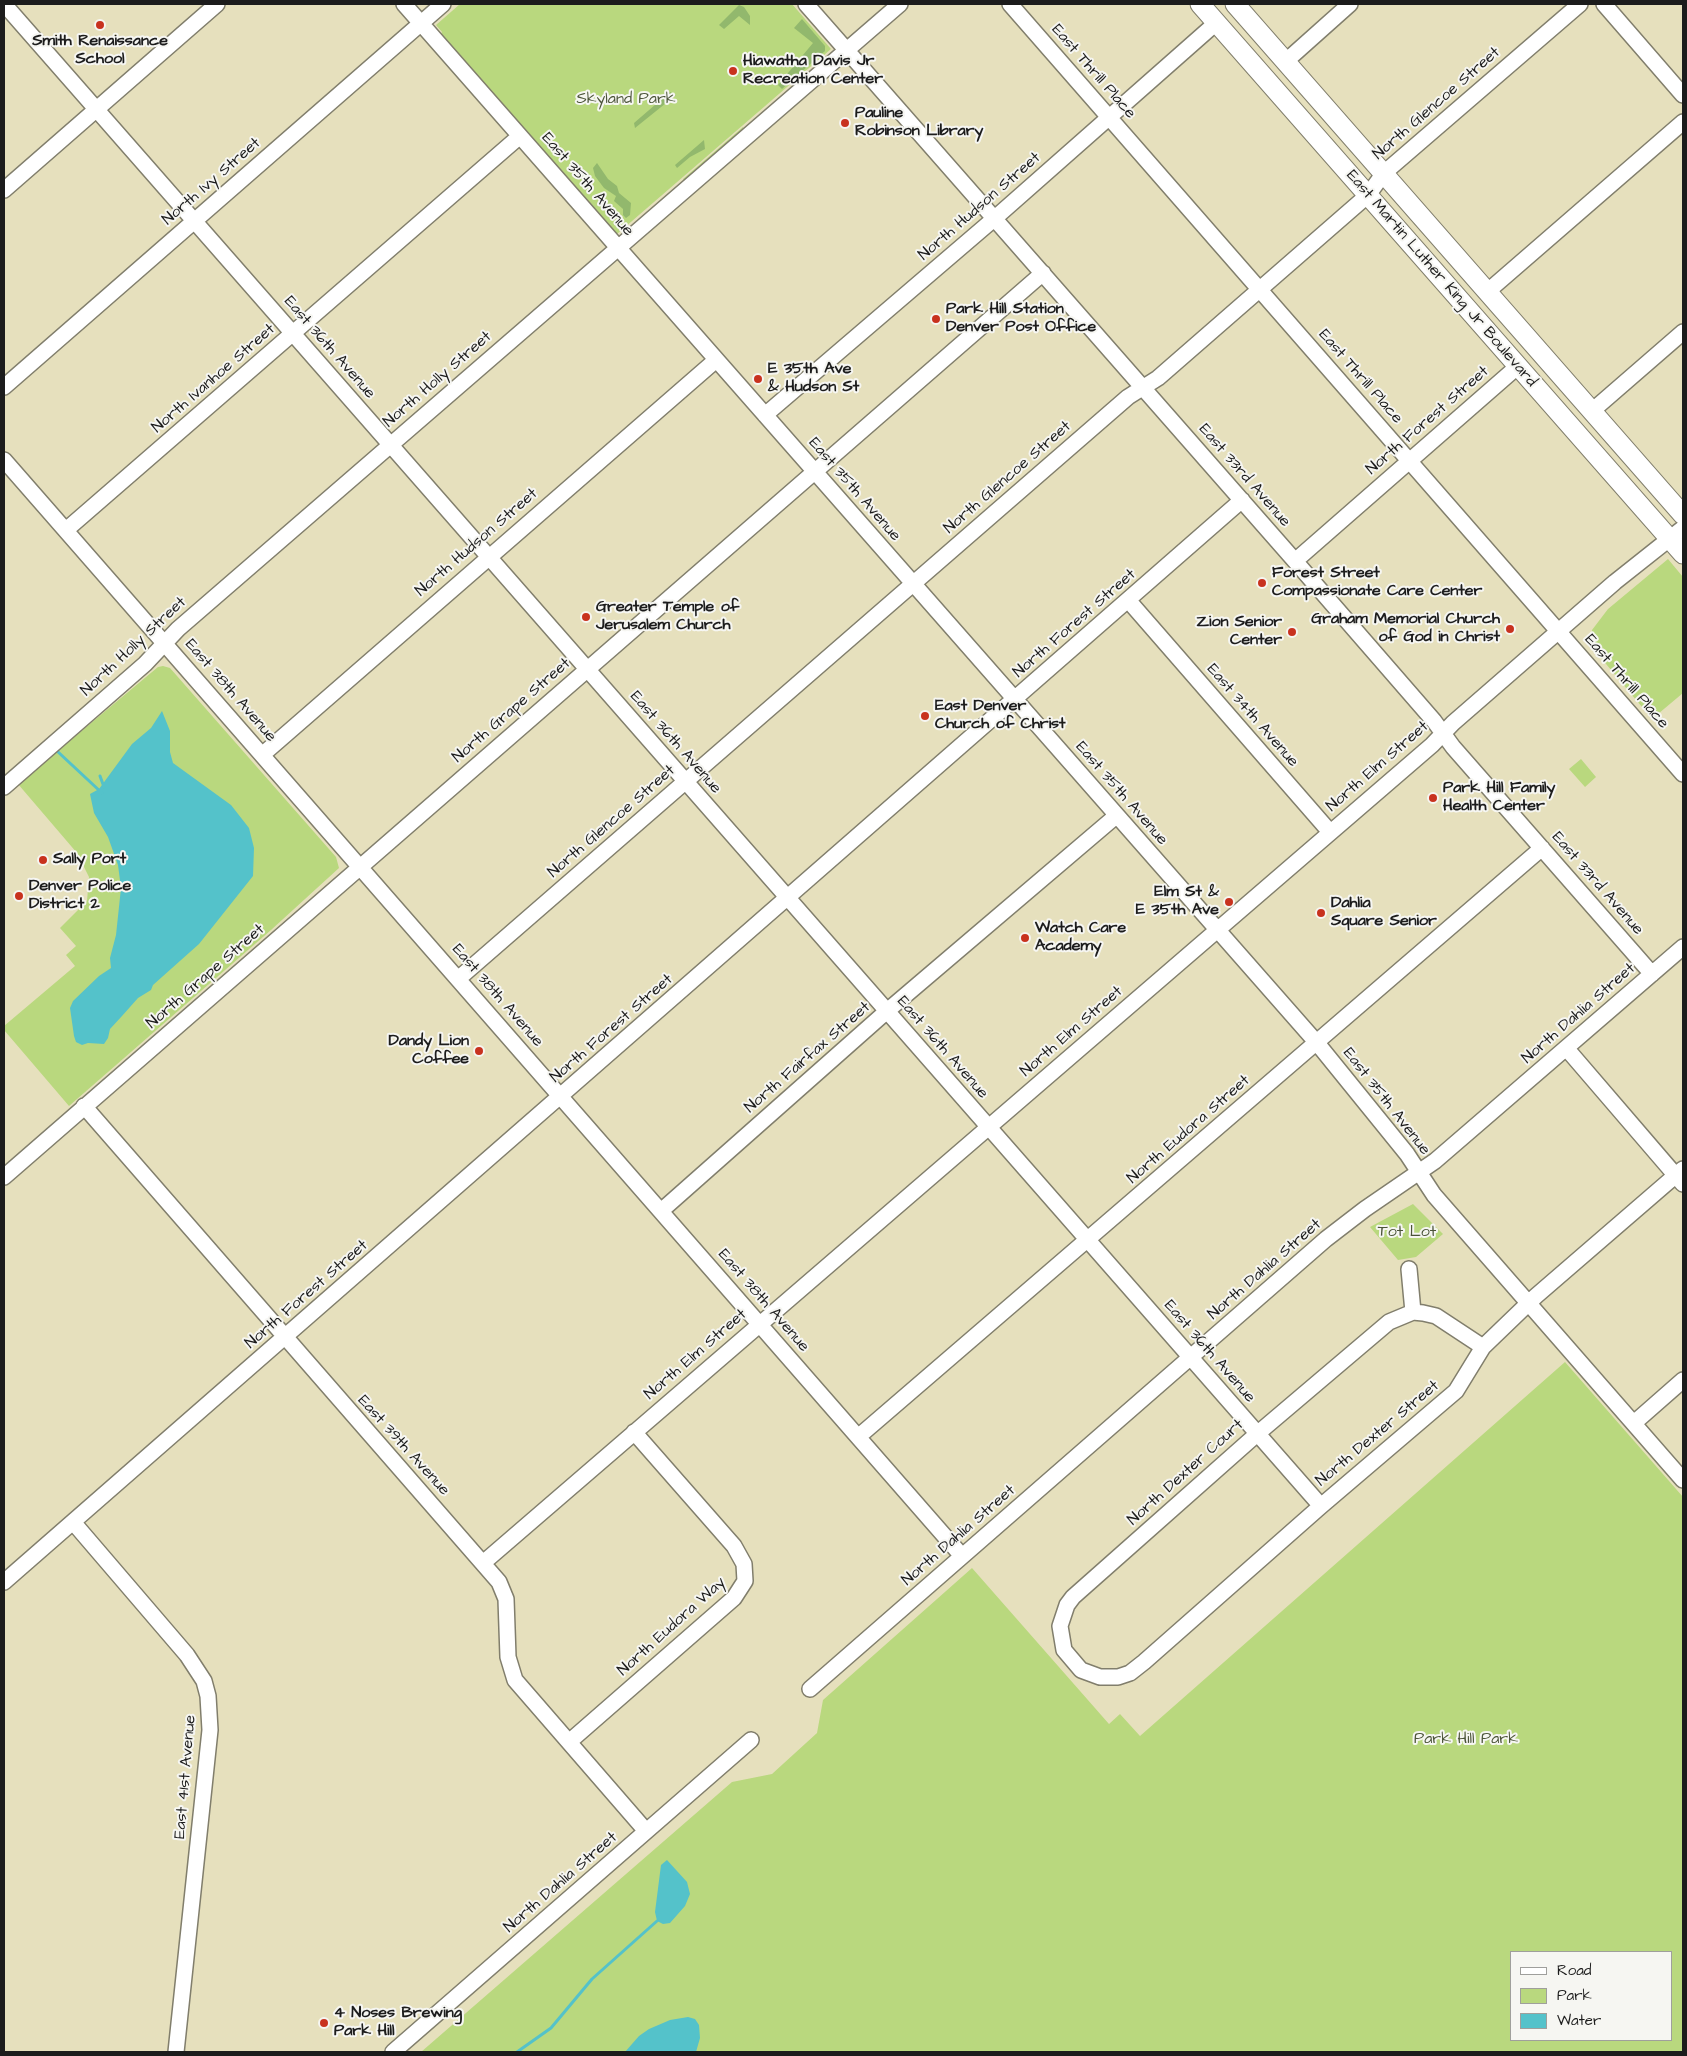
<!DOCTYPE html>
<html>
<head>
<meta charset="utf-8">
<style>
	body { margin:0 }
	#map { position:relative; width:1687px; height:2056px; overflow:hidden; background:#e6e0bd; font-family:"Architects Daughter",sans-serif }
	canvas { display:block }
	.frame { position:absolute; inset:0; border:5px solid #1c1c1c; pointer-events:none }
	.legend { position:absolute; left:1510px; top:1951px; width:162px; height:90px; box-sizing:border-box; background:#f6f6f2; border:1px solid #9f9f9c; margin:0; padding:6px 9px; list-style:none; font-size:15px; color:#1c1c1c }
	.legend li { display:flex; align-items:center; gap:10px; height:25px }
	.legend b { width:25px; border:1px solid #9f9f9c }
</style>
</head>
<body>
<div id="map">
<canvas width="1687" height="2056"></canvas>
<div class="frame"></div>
<ul class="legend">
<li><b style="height:6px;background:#fff"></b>Road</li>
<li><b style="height:14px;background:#b9d87e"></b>Park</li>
<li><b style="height:14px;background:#54c2ca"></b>Water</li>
</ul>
</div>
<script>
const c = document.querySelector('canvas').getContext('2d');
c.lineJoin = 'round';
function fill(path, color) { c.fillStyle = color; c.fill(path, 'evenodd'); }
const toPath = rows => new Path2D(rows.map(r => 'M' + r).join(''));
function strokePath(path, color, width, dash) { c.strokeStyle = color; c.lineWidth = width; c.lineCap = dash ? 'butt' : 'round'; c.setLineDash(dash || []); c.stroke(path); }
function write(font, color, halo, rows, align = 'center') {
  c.font = font + ' "Architects Daughter",sans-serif'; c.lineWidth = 4; c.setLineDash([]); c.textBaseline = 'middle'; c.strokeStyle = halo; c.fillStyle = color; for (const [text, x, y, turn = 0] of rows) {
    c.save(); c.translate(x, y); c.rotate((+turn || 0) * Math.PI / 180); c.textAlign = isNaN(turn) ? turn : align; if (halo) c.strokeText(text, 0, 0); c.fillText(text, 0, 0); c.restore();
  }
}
fill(toPath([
	[460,4,792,4,831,49,617,234,441,34,442,32,436,25],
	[743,127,744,129,684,181,683,179],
	[1668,559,1683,577,1683,693,1652,719,1591,646,1592,630,1608,609],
	[163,666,170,668,336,857,339,868,271,930,69,1106,4,1030,4,1026,75,966,66,955,76,946,60,928,87,901,89,877,77,853,18,784,158,667],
	[1581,759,1596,777,1585,787,1569,769],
	[1413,1204,1443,1234,1416,1257,1398,1260,1370,1227],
	[1565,1362,1683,1497,1683,2052,421,2052,732,1782,772,1774,817,1733,823,1700,972,1568,1109,1724,1120,1714,1140,1736],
	[1511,1952,1671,1952,1671,2040,1511,2040]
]), '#b9d87e');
fill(toPath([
	[739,5,744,7,750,16,750,25,739,16,724,29,719,25],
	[802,19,825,46,825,51,782,89,778,85,813,43,794,28],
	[670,92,676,95,635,128,634,123],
	[704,140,705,149,690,157,677,168,675,165],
	[597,163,608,179,617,186,619,193,631,203,630,215,626,218,623,215,623,209,614,201,616,196,604,188,595,176,593,168]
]), '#92b86d');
fill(toPath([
	[162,711,170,731,170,752,173,763,231,805,249,828,254,848,253,876,199,944,153,985,151,990,138,998,122,1016,110,1029,108,1038,104,1044,88,1043,82,1045,76,1042,74,1036,70,1008,73,1001,99,976,111,968,110,958,116,935,121,888,118,865,108,837,94,813,90,794,99,789,132,744,151,728],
	[667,1860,687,1882,690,1894,685,1906,670,1923,663,1924,657,1921,655,1912,661,1865],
	[688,2017,695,2019,699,2025,700,2038,696,2052,625,2052,639,2036,649,2029,670,2020]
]), '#54c2ca');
strokePath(toPath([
	[57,751,102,793],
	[100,776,104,787],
	[517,2052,551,2028,592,1979,657,1921]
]), '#54c2ca', 3);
const minor = toPath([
	[4,4,1321,1506],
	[404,4,1317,1043,1407,1154,1434,1195,1683,1480],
	[806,4,1295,561,1434,721,1453,747,1652,974],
	[1010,4,1683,774],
	[1604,4,1683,95],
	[1285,62,1350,4],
	[4,190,217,4],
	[1487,292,1683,122],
	[4,387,443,4],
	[1592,411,1683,332],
	[765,415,995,218,1216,23],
	[4,460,962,1556],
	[66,530,520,136],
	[1295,561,1517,367],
	[1128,600,1330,832],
	[262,755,716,360],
	[4,787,145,664,178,629,900,4],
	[458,979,1128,397,1158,378,1368,195,1384,173,1580,4],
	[1567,1049,1683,1184],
	[84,1106,499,1582,506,1599,508,1657,515,1680,646,1831],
	[4,1177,1043,273],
	[661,1211,887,1011,1116,816],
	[1409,1269,1413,1312],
	[1483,1347,1436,1316,1423,1313,1413,1312,1389,1322,1257,1434,1073,1597,1067,1605,1060,1626,1064,1650,1081,1670,1100,1677,1118,1677,1130,1673,1144,1662,1321,1506,1456,1391,1483,1347,1536,1296,1683,1169],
	[1634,1423,1683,1380],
	[858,1437,1542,848],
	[73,1522,187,1655,204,1681,208,1696,210,1730,176,2052],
	[483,1563,1432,745,1453,723,1615,582,1683,528],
	[4,1582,1242,500],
	[810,1689,1326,1239,1365,1209,1435,1161,1683,947],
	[569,1742,734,1598,745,1581,744,1564,734,1546,634,1432],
	[393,2052,751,1740]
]);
const major = toPath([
	[1200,4,1683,554],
	[1235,4,1683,515]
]);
strokePath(minor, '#817e6c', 18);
strokePath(major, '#817e6c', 21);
strokePath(minor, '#fff', 15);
strokePath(major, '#fff', 19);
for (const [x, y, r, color] of [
	[100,25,5,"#c8321e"],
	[733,71,5,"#c8321e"],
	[845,123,5,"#c8321e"],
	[936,319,5,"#c8321e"],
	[758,379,5,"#c8321e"],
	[1262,583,5,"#c8321e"],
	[586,617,5,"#c8321e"],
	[1510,629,5,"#c8321e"],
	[1292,632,5,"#c8321e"],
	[925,716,5,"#c8321e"],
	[1433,798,5,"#c8321e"],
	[43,860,5,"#c8321e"],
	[19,896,5,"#c8321e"],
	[1229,902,5,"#c8321e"],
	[1321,913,5,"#c8321e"],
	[1025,938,5,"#c8321e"],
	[479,1051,5,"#c8321e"],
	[324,2023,5,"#c8321e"]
]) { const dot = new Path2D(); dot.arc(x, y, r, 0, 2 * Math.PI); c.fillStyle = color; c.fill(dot); strokePath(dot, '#f6f6f2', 2); }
write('bold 16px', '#1c1c1c', '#f6f6f2', [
	["Smith Renaissance",100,42,"center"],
	["School",100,60,"center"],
	["Hiawatha Davis Jr",743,62],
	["Recreation Center",743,80],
	["Pauline",855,114],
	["Robinson Library",855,132],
	["Park Hill Station",946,310],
	["Denver Post Office",946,328],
	["E 35th Ave",768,370],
	["& Hudson St",768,388],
	["Forest Street",1272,574],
	["Compassionate Care Center",1272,592],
	["Greater Temple of",596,608],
	["Jerusalem Church",596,626],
	["Graham Memorial Church",1500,620,"right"],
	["of God in Christ",1500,638,"right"],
	["Zion Senior",1282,623,"right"],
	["Center",1282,641,"right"],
	["East Denver",935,707],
	["Church of Christ",935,725],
	["Park Hill Family",1443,789],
	["Health Center",1443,807],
	["Sally Port",53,860],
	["Denver Police",29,887],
	["District 2",29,905],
	["Elm St &",1219,893,"right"],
	["E 35th Ave",1219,911,"right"],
	["Dahlia",1331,904],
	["Square Senior",1331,922],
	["Watch Care",1035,929],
	["Academy",1035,947],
	["Dandy Lion",469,1042,"right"],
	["Coffee",469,1060,"right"],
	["4 Noses Brewing",334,2014],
	["Park Hill",334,2032]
], 'left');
write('16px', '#1c1c1c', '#f6f6f2', [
	["East Thrill Place",1093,72,49],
	["North Glencoe Street",1437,104,-41],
	["North Ivy Street",212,182,-41],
	["East 35th Avenue",587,185,49],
	["North Hudson Street",980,207,-41],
	["East Martin Luther King Jr Boulevard",1441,279,49],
	["East 36th Avenue",329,348,49],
	["East Thrill Place",1360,377,49],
	["North Ivanhoe Street",214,379,-41],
	["North Holly Street",438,380,-41],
	["North Forest Street",1428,421,-41],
	["East 33rd Avenue",1244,476,49],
	["North Glencoe Street",1008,478,-41],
	["East 35th Avenue",854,490,49],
	["North Hudson Street",477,543,-41],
	["North Forest Street",1075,624,-41],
	["North Holly Street",134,647,-43],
	["East Thrill Place",1626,682,49],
	["East 38th Avenue",230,691,49],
	["North Grape Street",512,711,-41],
	["East 34th Avenue",1252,716,49],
	["East 36th Avenue",675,743,49],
	["North Elm Street",1378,767,-41],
	["East 35th Avenue",1121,794,49],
	["North Glencoe Street",612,822,-41],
	["East 33rd Avenue",1597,884,49],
	["North Grape Street",206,977,-41],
	["East 38th Avenue",497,996,49],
	["North Dahlia Street",1579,1014,-41],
	["North Forest Street",612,1029,-41],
	["North Elm Street",1072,1032,-41],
	["East 36th Avenue",942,1048,49],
	["North Fairfax Street",808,1058,-41],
	["East 35th Avenue",1386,1102,52],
	["North Eudora Street",1189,1130,-41],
	["North Dahlia Street",1265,1270,-41],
	["North Forest Street",307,1295,-41],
	["East 38th Avenue",763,1301,49],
	["East 36th Avenue",1209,1352,49],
	["North Elm Street",696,1355,-41],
	["North Dexter Street",1378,1434,-40],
	["East 39th Avenue",403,1446,48],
	["North Dexter Court",1186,1473,-42],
	["North Dahlia Street",959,1536,-41],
	["North Eudora Way",672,1627,-42],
	["East 41st Avenue",186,1777,-85],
	["North Dahlia Street",561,1883,-41]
]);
write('16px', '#4b5439', '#f6f6f2', [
	["Skyland Park",626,100],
	["Tot Lot",1407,1233],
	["Park Hill Park",1466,1740]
]);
</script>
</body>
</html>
